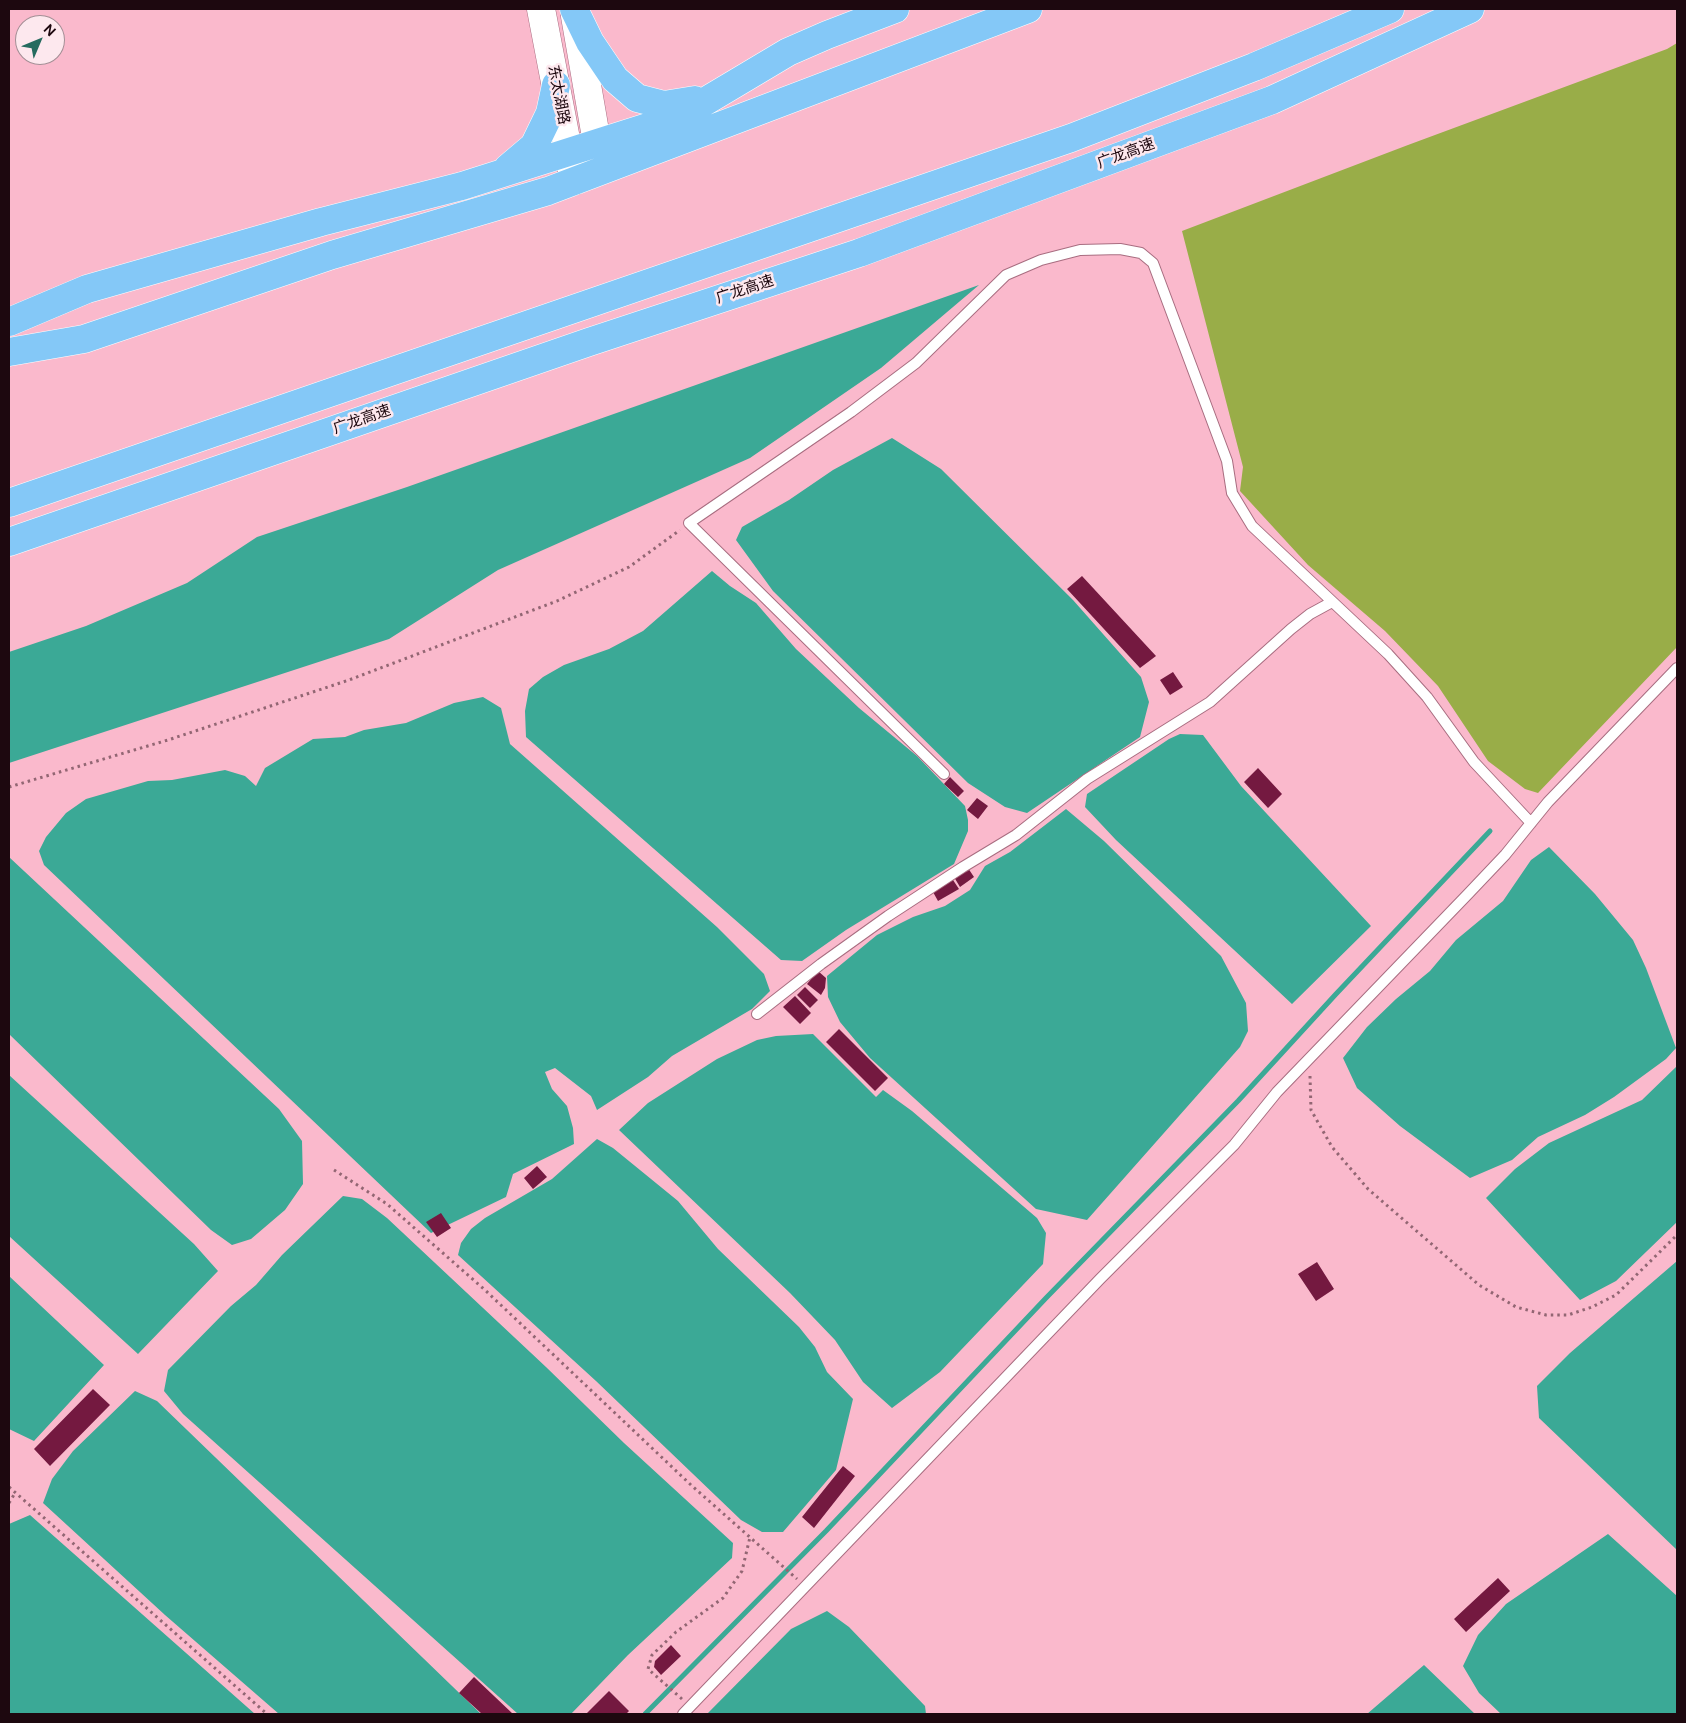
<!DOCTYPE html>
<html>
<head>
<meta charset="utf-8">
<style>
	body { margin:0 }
	#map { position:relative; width:1686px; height:1723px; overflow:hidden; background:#fab9cc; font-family:"DM Sans",sans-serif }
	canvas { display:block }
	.frame { position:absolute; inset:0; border:10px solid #1d080f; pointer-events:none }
	.north { position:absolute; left:15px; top:15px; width:50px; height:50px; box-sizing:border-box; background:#fde8ee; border:1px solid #a38e95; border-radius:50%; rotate:45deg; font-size:14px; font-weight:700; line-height:20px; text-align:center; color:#1d080f }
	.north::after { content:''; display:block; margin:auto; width:18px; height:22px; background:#266b5f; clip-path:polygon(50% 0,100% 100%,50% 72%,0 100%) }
</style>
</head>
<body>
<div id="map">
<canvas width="1686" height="1723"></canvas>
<div class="frame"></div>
<div class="north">N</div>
</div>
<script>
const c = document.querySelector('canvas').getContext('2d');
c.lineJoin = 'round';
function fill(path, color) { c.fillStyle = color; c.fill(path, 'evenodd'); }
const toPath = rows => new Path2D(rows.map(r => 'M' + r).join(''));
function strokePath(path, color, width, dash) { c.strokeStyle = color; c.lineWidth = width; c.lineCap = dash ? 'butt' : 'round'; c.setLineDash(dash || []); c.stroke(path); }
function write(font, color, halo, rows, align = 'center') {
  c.font = font + ' "DM Sans","Noto Sans SC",sans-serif'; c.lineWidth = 5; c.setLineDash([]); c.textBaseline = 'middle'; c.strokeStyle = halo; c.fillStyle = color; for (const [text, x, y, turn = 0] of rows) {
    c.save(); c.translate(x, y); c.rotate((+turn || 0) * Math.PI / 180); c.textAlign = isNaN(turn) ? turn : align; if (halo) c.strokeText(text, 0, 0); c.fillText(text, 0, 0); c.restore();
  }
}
fill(toPath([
	[1677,43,1677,647,1538,793,1525,789,1488,761,1438,686,1385,631,1308,565,1240,491,1243,467,1182,231,1408,145,1667,49]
]), '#99ad48');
fill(toPath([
	[979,285,881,368,750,458,498,570,389,639,9,763,9,652,86,626,187,583,257,537,407,487],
	[892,438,941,469,1073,600,1141,677,1149,702,1140,737,1027,813,1005,807,968,783,773,591,736,540,742,527,789,500,833,470],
	[712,571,730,586,756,603,796,649,859,708,917,756,965,806,968,820,968,831,954,864,846,930,802,961,781,960,526,737,525,711,529,689,543,677,564,665,609,649,643,631],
	[483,697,501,708,510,744,717,927,764,974,770,991,752,1009,672,1056,648,1077,597,1110,591,1096,555,1068,545,1072,552,1089,567,1106,573,1128,574,1144,513,1174,506,1197,431,1233,44,865,39,851,46,837,66,813,86,799,148,781,172,780,225,770,245,776,256,786,265,768,313,739,345,737,364,730,406,723,454,703],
	[1180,734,1203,735,1241,786,1371,926,1292,1004,1116,840,1085,807,1087,794,1169,739],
	[1066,809,1104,841,1221,956,1246,1003,1248,1031,1240,1047,1087,1220,1036,1209,870,1058,840,1022,828,997,827,976,877,935,913,917,945,906,970,890,985,866,1010,852],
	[1549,847,1595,894,1633,940,1646,968,1676,1048,1666,1059,1614,1097,1585,1115,1538,1137,1512,1160,1470,1178,1400,1126,1357,1088,1343,1058,1367,1027,1396,999,1430,971,1456,940,1503,901,1531,860],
	[9,857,279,1109,302,1141,303,1184,285,1210,251,1239,232,1245,211,1230,9,1034],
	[813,1034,876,1097,883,1090,912,1111,1037,1218,1046,1233,1043,1264,940,1372,892,1408,863,1382,835,1340,790,1293,619,1130,648,1103,717,1059,757,1040,776,1036],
	[1677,1066,1677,1222,1616,1281,1580,1300,1486,1198,1515,1169,1549,1143,1642,1100],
	[9,1075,194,1244,218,1271,138,1354,9,1236],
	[597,1139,613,1148,678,1201,718,1249,799,1327,815,1347,827,1372,853,1399,836,1470,783,1532,762,1532,741,1520,596,1381,458,1255,461,1243,471,1229,485,1218,552,1179],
	[343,1196,362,1199,387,1218,546,1367,624,1443,733,1543,732,1558,628,1655,571,1714,518,1714,183,1414,164,1391,168,1370,231,1306,256,1285,282,1255],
	[1677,1261,1677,1550,1539,1418,1537,1386,1570,1353],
	[9,1276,104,1365,34,1441,9,1429],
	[135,1391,157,1401,481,1714,279,1714,165,1615,43,1503,52,1479,73,1451],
	[30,1515,255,1714,9,1714,9,1524],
	[1608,1534,1677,1596,1677,1714,1501,1714,1479,1693,1463,1666,1478,1635,1506,1604],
	[827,1611,849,1627,925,1706,926,1714,707,1714,791,1629],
	[1424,1665,1475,1714,1367,1714]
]), '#3ba996');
strokePath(toPath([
	[645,1714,826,1531,1046,1298,1238,1101,1336,994,1490,831]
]), '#3ba996', 5);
fill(toPath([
	[1082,576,1156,656,1140,668,1067,589],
	[1173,672,1183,687,1170,695,1160,680],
	[1258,768,1282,794,1268,808,1244,782],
	[950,777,964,791,958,797,944,784],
	[977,798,988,806,978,819,967,810],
	[968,868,974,877,960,887,954,877],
	[953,880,959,889,938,901,933,892],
	[818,971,826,978,825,988,821,995,807,984],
	[805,987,818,1000,810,1008,797,995],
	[795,996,811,1013,800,1024,783,1007],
	[839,1029,888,1078,875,1091,826,1042],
	[537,1166,547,1177,533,1189,524,1178],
	[441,1213,451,1228,437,1237,426,1222],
	[1317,1262,1334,1289,1316,1301,1298,1274],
	[93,1389,110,1405,50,1466,34,1449],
	[843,1466,855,1476,814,1528,802,1517],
	[1498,1578,1510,1591,1466,1632,1454,1619],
	[671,1645,681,1656,661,1675,654,1667,655,1661],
	[474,1677,513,1714,482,1714,459,1693],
	[609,1691,629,1711,626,1714,586,1714]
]), '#741940');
const lane = toPath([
	[944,774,689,523,851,412,916,363,1006,275,1041,260,1080,250,1120,249,1141,253,1153,263,1227,461,1232,493,1252,526,1388,654,1427,697,1474,762,1531,823],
	[757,1014,821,964,888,916,963,867,1016,835,1087,779,1210,702,1291,629,1310,614,1332,602],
	[683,1714,1100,1279,1234,1145,1277,1092,1468,894,1505,855,1548,802,1677,668]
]);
const secondary = toPath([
	[541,9,574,181],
	[575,16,601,166]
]);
const highway = toPath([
	[574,9,590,42,615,79,637,98,664,105,695,100],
	[508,168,534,146,550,113,556,85],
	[9,322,87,289,321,222,462,186,679,117,788,52,827,35,895,9],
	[9,352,84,339,332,255,548,191,1028,9],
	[9,503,1071,138,1254,67,1390,9],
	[9,542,589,342,859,253,1272,100,1470,9]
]);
strokePath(lane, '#a86d80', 12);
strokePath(secondary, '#a86d80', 29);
strokePath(highway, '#fff', 29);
strokePath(toPath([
	[9,787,168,740,349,680,557,601,629,567,680,530],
	[1310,1076,1311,1110,1332,1147,1368,1189,1479,1285,1516,1307,1546,1315,1568,1315,1592,1307,1616,1295,1677,1235],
	[334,1170,387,1204,485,1290,691,1485,797,1579],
	[9,1487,267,1714],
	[9,1503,15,1493],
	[682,1699,648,1669,652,1655,676,1632,723,1598,742,1571,750,1537]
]), '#926673', 3, [2.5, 4]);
strokePath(lane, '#fff', 10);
strokePath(secondary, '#fff', 28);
strokePath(highway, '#84c8f7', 28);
write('15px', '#1d080f', '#fde8ee', [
	["东太湖路",558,95,79],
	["广龙高速",1126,154,-20],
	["广龙高速",745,290,-18],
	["广龙高速",362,420,-19]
]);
</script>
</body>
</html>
